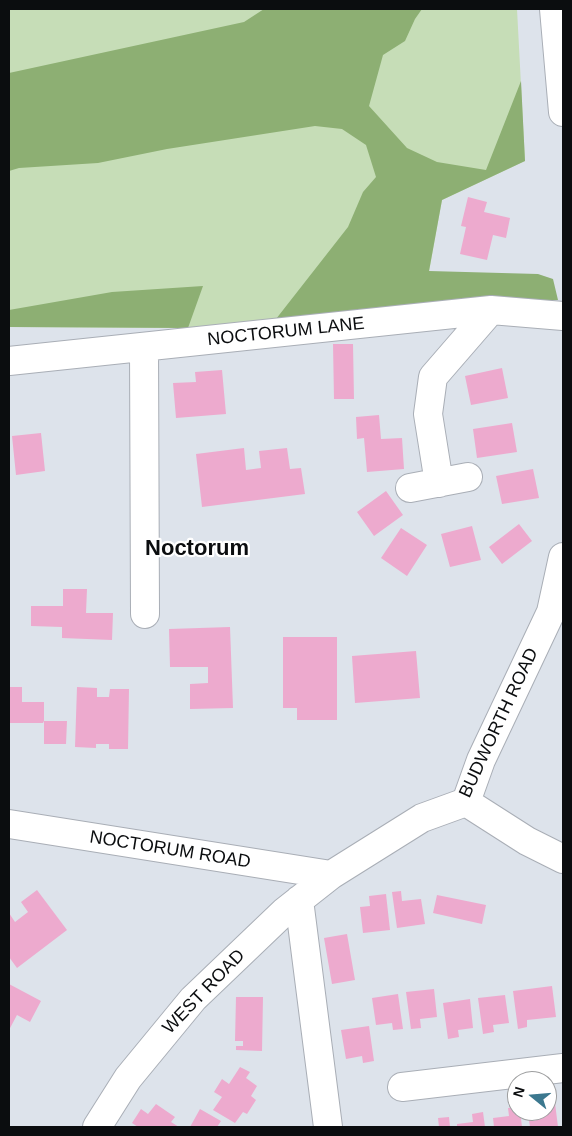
<!DOCTYPE html>
<html>
<head>
<meta charset="utf-8">
<style>
	body { margin:0 }
	#map { position:relative; width:572px; height:1136px; overflow:hidden; background:#dde3eb; font-family:Arial,sans-serif }
	canvas { display:block }
	.frame { position:absolute; inset:0; border:10px solid #0b0d0f; pointer-events:none }
	.north { position:absolute; left:507px; top:1071px; width:50px; height:50px; box-sizing:border-box; background:#fff; border:1px solid #9d9e9f; border-radius:50%; rotate:287deg; font-size:14px; font-weight:700; line-height:20px; text-align:center; color:#0b0d0f }
	.north::after { content:''; display:block; margin:auto; width:18px; height:22px; background:#3c788f; clip-path:polygon(50% 0,100% 100%,50% 72%,0 100%) }
</style>
</head>
<body>
<div id="map">
<canvas width="572" height="1136"></canvas>
<div class="frame"></div>
<div class="north">N</div>
</div>
<script>
const c = document.querySelector('canvas').getContext('2d');
c.lineJoin = 'round';
function fill(path, color) { c.fillStyle = color; c.fill(path, 'evenodd'); }
const toPath = rows => new Path2D(rows.map(r => 'M' + r).join(''));
function strokePath(path, color, width, dash) { c.strokeStyle = color; c.lineWidth = width; c.lineCap = dash ? 'butt' : 'round'; c.setLineDash(dash || []); c.stroke(path); }
function write(font, color, halo, rows, align = 'center') {
  c.font = font + ' Arial,sans-serif'; c.lineWidth = 4.5; c.setLineDash([]); c.textBaseline = 'middle'; c.strokeStyle = halo; c.fillStyle = color; for (const [text, x, y, turn = 0] of rows) {
    c.save(); c.translate(x, y); c.rotate((+turn || 0) * Math.PI / 180); c.textAlign = isNaN(turn) ? turn : align; if (halo) c.strokeText(text, 0, 0); c.fillText(text, 0, 0); c.restore();
  }
}
fill(toPath([
	[9,9,517,9,525,161,442,200,429,272,276,319,188,328,9,327]
]), '#c6ddb7');
fill(toPath([
	[264,9,422,9,415,19,405,41,383,55,369,106,407,148,437,162,486,170,521,81,525,161,442,200,429,271,538,274,553,279,558,300,426,303,276,319,348,227,363,192,376,177,366,145,342,129,315,126,167,149,98,163,19,168,9,171,9,73,244,22],
	[203,286,188,328,9,327,9,310,112,292]
]), '#8daf73');
fill(toPath([
	[468,197,487,202,484,212,510,218,506,238,493,235,487,260,460,254,466,227,461,226],
	[333,344,353,344,354,399,334,399],
	[502,368,508,398,471,405,465,376],
	[222,370,226,414,176,418,173,383,196,382,195,372],
	[379,415,381,439,402,438,404,469,367,472,364,438,357,439,356,417],
	[512,423,517,452,477,458,473,429],
	[41,433,45,471,16,475,12,436],
	[244,448,246,470,261,468,259,451,287,448,290,469,301,468,305,494,202,507,196,454],
	[533,469,539,498,502,504,496,476],
	[386,491,403,515,374,536,357,512],
	[519,524,532,541,502,564,489,547],
	[472,526,481,560,450,567,441,534],
	[401,528,427,545,407,576,381,558],
	[63,589,87,589,86,613,113,613,112,640,62,638,62,627,31,626,31,606,63,606],
	[230,627,233,708,190,709,190,684,208,683,208,667,170,667,169,629],
	[283,637,337,637,337,720,297,720,297,708,283,708],
	[416,651,420,698,355,703,352,656],
	[9,687,22,687,22,702,44,702,44,721,67,721,66,744,44,744,44,721,43,723,9,723],
	[77,687,97,688,97,697,109,697,110,689,129,689,128,749,109,749,109,744,96,744,96,748,75,747],
	[37,890,67,930,17,968,9,957,9,913,15,922,28,912,21,902],
	[401,891,402,901,421,899,425,924,397,928,392,892],
	[386,894,390,930,363,933,360,907,370,906,369,896],
	[437,895,486,905,482,924,433,913],
	[347,934,355,980,332,984,324,938],
	[9,984,41,1001,30,1022,17,1015,9,1030],
	[552,986,556,1017,527,1020,527,1027,518,1029,513,991],
	[434,989,437,1017,420,1019,421,1028,411,1029,406,992],
	[398,994,403,1029,393,1030,392,1023,376,1025,372,998],
	[505,995,509,1023,493,1025,494,1032,483,1034,478,998],
	[236,997,263,997,262,1051,236,1050,236,1046,243,1046,243,1041,235,1041],
	[470,999,473,1028,458,1030,459,1037,448,1039,443,1003],
	[369,1026,374,1061,363,1063,362,1056,346,1059,341,1030],
	[240,1067,250,1072,246,1078,257,1086,251,1096,256,1100,247,1114,243,1112,235,1123,213,1110,222,1097,214,1092,222,1079,229,1084],
	[547,1103,555,1103,558,1127,530,1127,528,1114,547,1111],
	[156,1104,175,1117,171,1122,179,1127,138,1127,132,1123,141,1109,148,1114],
	[517,1107,517,1111,520,1111,522,1127,494,1127,493,1118,509,1116,508,1108],
	[200,1109,221,1121,217,1127,190,1127],
	[483,1112,485,1127,457,1127,457,1124,473,1122,472,1114],
	[449,1117,450,1127,439,1127,438,1118]
]), '#edaace');
const minor = toPath([
	[554,9,563,112],
	[144,347,145,614],
	[9,361,491,310,563,316],
	[439,483,428,414,433,377,491,310],
	[410,488,468,477],
	[466,802,527,841,563,859],
	[9,824,331,875],
	[299,900,328,1127],
	[402,1087,563,1068],
	[97,1127,128,1078,193,999,284,912,331,875,422,818,466,802,481,760,551,612,563,557]
]);
strokePath(minor, '#a9aeb6', 30);
strokePath(minor, '#fff', 28);
write('18px', '#0b0d0f', '#fff', [
	["NOCTORUM LANE",286,332,-6],
	["BUDWORTH ROAD",499,723,-65],
	["NOCTORUM ROAD",170,850,9],
	["WEST ROAD",204,992,-46]
]);
write('bold 22px', '#0b0d0f', '#fff', [
	["Noctorum",197,549]
]);
</script>
</body>
</html>
